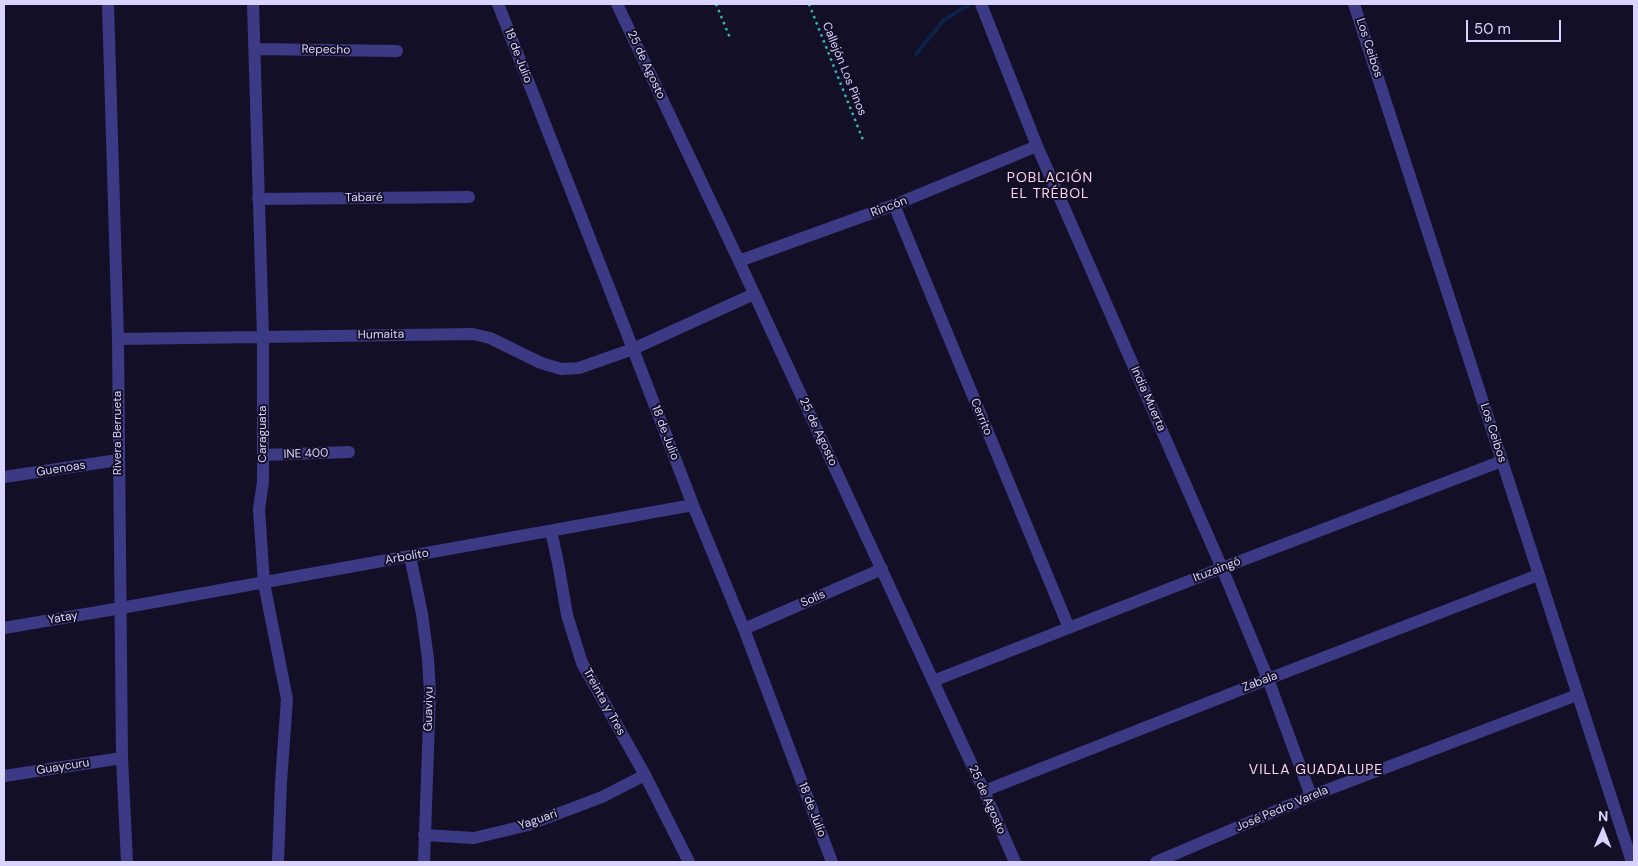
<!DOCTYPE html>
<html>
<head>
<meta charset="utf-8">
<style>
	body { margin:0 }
	#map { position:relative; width:1638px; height:866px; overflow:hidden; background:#130f26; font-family:"DM Sans",sans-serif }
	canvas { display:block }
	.frame { position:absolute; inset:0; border:5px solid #d9d4ff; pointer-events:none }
	.north { position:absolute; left:1578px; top:806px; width:50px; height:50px; -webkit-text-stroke:4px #130f26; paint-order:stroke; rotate:1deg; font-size:14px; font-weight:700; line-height:20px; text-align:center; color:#d9d4ff }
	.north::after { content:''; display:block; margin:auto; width:18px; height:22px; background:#d9d4ff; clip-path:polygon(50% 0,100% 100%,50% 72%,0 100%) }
	.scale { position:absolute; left:1466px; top:20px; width:95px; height:22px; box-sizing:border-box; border:2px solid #d9d4ff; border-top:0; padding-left:6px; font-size:15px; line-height:18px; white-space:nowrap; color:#d9d4ff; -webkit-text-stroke:4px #130f26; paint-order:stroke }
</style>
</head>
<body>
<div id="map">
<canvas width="1638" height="866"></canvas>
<div class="frame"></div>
<div class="north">N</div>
<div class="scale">50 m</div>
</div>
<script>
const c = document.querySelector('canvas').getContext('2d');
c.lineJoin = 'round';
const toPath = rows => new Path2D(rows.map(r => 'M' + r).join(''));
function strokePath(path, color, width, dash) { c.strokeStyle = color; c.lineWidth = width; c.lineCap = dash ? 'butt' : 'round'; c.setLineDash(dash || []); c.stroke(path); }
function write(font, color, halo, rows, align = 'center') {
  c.font = font + ' "DM Sans",sans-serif'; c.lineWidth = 4; c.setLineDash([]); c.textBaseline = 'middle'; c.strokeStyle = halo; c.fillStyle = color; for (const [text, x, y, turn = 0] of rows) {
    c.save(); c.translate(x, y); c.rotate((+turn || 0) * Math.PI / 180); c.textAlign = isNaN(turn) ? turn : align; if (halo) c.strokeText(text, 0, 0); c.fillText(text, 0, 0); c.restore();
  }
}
strokePath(toPath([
	[916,54,944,20,970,4]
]), '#0c2248', 4);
strokePath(toPath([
	[716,4,730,38],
	[809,4,863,140]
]), '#2fb8b0', 2.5, [2.5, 4]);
strokePath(toPath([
	[108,4,118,339,122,758,127,862],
	[253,4,263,337,263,482,259,509,264,583,287,699,281,782,278,862],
	[498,4,633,349,693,505,744,629,832,862],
	[617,4,739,261,984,791,1015,862],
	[981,4,1037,146,1222,568,1268,679,1311,796],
	[1354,4,1632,862],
	[255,49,397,51],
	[258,199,469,197],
	[894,205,1069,628],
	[739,261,894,205,1037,146],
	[118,339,473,334,490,338,541,363,561,369,579,368,633,349,754,294],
	[263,455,349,452],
	[4,477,118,460],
	[551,531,558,563,567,615,582,663,645,775,689,862],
	[410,556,422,614,428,659,430,693,424,862],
	[4,628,121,608,693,505],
	[744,629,882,569],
	[933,681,1222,568,1502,461],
	[4,776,122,758],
	[984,791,1268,679,1538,575],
	[424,835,474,838,528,825,602,797,645,775],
	[1156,862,1311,796,1577,695]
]), '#3d3a85', 12);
write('12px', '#d9d4ff', '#130f26', [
	["Los Ceibos",1369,48,72],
	["Repecho",326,50,1],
	["18 de Julio",518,56,69],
	["25 de Agosto",646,65,65],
	["Callejón Los Pinos",844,69,68],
	["Tabaré",364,198,-1],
	["Rincón",889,207,-21],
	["Humaita",381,335,-1],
	["India Muerta",1148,399,66],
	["Cerrito",981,417,68],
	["25 de Agosto",818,432,65],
	["Rivera Berrueta",118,433,-90],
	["18 de Julio",665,433,69],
	["Los Ceibos",1493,433,72],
	["Caraguata",263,434,-90],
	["INE 400",306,454,-2],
	["Guenoas",61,469,-9],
	["Arbolito",407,557,-10],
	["Ituzaingó",1217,570,-21],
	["Solís",813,599,-24],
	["Yatay",63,618,-10],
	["Zabala",1260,682,-21],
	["Treinta y Tres",604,702,61],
	["Guaviyu",429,709,-89],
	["Guaycuru",63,767,-9],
	["25 de Agosto",987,800,66],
	["José Pedro Varela",1282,809,-23],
	["18 de Julio",812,810,69],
	["Yaguari",538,820,-19]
]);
c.letterSpacing = '1px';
write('14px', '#ffd6f0', '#130f26', [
	["POBLACIÓN",1050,178],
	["EL TRÉBOL",1050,194],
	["VILLA GUADALUPE",1316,770]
]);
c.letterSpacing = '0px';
</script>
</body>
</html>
